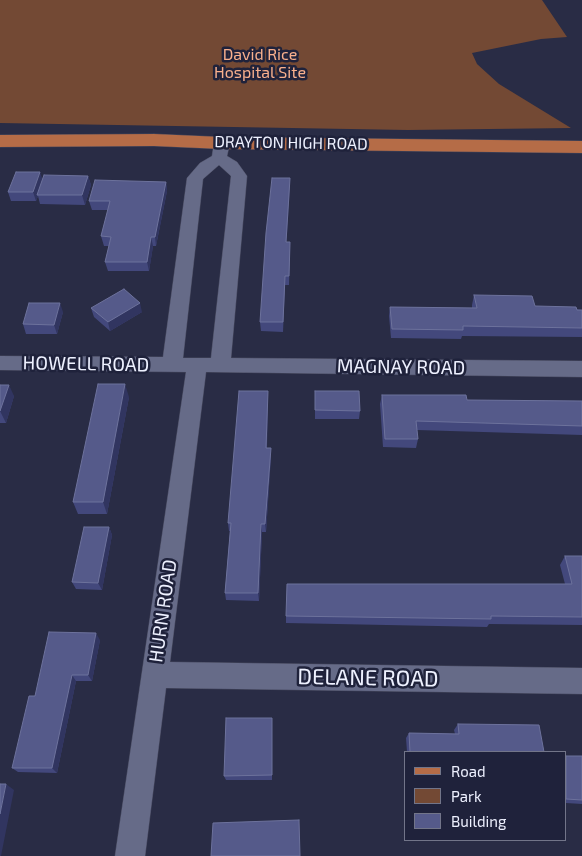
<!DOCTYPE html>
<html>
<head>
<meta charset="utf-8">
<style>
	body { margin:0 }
	#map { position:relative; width:582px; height:856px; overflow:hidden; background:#292c45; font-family:"Exo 2",sans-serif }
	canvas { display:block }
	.legend { position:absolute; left:404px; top:751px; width:162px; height:90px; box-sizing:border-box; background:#1f223b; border:1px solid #727589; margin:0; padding:6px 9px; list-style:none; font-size:15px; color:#eef1ff }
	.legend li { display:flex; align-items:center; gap:10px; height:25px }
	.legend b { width:25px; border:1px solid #727589 }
</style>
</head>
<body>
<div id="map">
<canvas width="582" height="856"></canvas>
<ul class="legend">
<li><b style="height:6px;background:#b56c47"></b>Road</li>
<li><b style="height:14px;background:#734934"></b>Park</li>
<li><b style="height:14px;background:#555a8a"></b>Building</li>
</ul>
</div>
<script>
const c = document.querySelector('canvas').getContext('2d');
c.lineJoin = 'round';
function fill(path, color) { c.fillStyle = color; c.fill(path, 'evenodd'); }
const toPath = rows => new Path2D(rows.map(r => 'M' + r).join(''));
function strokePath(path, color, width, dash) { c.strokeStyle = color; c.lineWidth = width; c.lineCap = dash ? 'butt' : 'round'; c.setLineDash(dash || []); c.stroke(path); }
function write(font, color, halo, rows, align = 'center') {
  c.font = font + ' "Exo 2",sans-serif'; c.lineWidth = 5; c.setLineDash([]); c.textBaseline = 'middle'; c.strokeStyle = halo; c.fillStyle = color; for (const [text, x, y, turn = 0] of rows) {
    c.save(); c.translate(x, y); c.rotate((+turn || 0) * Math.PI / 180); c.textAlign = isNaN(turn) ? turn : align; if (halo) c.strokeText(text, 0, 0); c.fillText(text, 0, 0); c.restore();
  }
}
fill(toPath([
	[0,0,542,0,567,37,541,39,472,53,477,64,499,84,571,128,408,130,0,123]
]), '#734934');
const minor = toPath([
	[222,138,230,143,227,156,237,162,247,176,231,358,582,361,582,377,206,372,170,662,582,668,582,694,166,688,145,856,115,856,186,372,0,370,0,356,163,357,187,178,200,163,212,156,214,143,222,138],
	[219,165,231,176,211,358,183,358,203,179,219,165]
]);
const primary = toPath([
	[154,134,222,137,582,141,582,153,222,149,154,146,0,147,0,135,154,134]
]);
strokePath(minor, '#47495e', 1);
strokePath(primary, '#47495e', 1);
fill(minor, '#666b88');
fill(primary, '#b56c47');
fill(toPath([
	[88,176,91,185,85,205,40,204,38,196,36,201,11,201,8,192],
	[290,178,286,242,290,251,289,285,285,285,283,332,261,331,260,322],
	[166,182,167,191,156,246,153,246,149,271,108,271,105,262,109,246,104,246,101,236,108,210,92,210,89,201],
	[474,295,535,306,582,310,582,337,462,336,461,339,391,338,389,316,390,307,472,308,472,305],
	[91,308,142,312,110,331,94,317],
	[63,312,57,334,26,334,23,324],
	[0,385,14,396,6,423,0,423],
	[268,391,267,448,271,456,266,532,262,532,259,601,226,600,225,593,230,531,229,531,228,523],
	[315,391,360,411,359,419,315,419],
	[382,395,467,400,582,401,582,435,417,430,418,439,416,448,383,447,380,404],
	[129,397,107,514,78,514,73,502],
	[109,527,112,535,102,590,76,589,72,582],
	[565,556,582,556,582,625,489,624,487,627,286,623,286,616,565,584,560,565],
	[100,640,92,681,76,681,57,773,18,772,12,768,35,696],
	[272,718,272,780,226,780,224,776],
	[458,724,544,752,407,752,406,738,409,733,455,734,454,730],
	[566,756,582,756,582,804,566,803]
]), '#43487c');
fill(toPath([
	[40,172,43,181,37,195,38,196,36,201,33,192],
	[88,176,91,185,85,205,82,195],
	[290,178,290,187,286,251,286,242],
	[166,182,167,191,156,246,155,237],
	[151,237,153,246,149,271,147,262],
	[60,303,63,312,57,334,54,325],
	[140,303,142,312,110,331,108,322],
	[125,384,129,397,107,514,103,502],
	[9,385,14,396,6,423,0,411],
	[268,391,268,400,266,456,266,448],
	[271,448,271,456,266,532,265,524],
	[261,524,262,532,259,601,258,593],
	[109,527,112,535,102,590,98,583],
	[96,633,100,640,92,681,88,675],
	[72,675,76,681,57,773,52,768],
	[6,784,14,790,1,856,0,856,0,814]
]), '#313560');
const building = toPath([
	[16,172,40,172,33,192,8,192,16,172],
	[44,175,88,176,82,195,37,195,44,175],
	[272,178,290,178,286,242,290,242,289,276,285,276,283,322,260,322,266,233,272,178],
	[95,180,166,182,155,237,151,237,147,262,105,262,111,237,101,236,110,201,89,201,95,180],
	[124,289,140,303,108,322,91,308,124,289],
	[474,295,532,296,535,306,576,307,577,310,582,310,582,328,463,326,463,330,392,329,390,307,477,308,474,295],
	[29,303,60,303,54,325,23,324,29,303],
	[98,384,125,384,103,502,73,502,98,384],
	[0,385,9,385,0,411,0,385],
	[239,391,268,391,266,448,271,448,265,524,261,524,258,593,225,593,231,523,228,523,239,391],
	[315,391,359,391,360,411,315,410,315,391],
	[382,395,466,395,467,400,582,401,582,426,416,421,418,439,385,439,382,395],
	[84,527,109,527,98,583,72,582,84,527],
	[565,556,582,556,582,617,491,616,491,619,286,616,287,584,572,584,565,556],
	[49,632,96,633,88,675,72,675,52,768,12,768,29,696,35,696,49,632],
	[226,718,272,718,272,775,224,776,226,718],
	[458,724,539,725,544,752,410,752,409,733,459,734,458,724],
	[566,756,582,756,582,800,566,799,566,756],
	[0,784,6,784,0,814,0,784],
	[299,820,300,856,211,856,213,823,299,820]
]);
fill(building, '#555a8a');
strokePath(building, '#6d729c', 1);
write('16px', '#f9b08d', '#1f223b', [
	["David Rice",260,55],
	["Hospital Site",260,73]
]);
write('16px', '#eef1ff', '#1f223b', [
	["DRAYTON HIGH ROAD",291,143,1]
]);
write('19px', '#eef1ff', '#1f223b', [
	["HOWELL ROAD",86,364,1],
	["MAGNAY ROAD",401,367,1],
	["HURN ROAD",163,611,-82]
]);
write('22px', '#eef1ff', '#1f223b', [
	["DELANE ROAD",368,678,1]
]);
</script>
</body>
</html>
